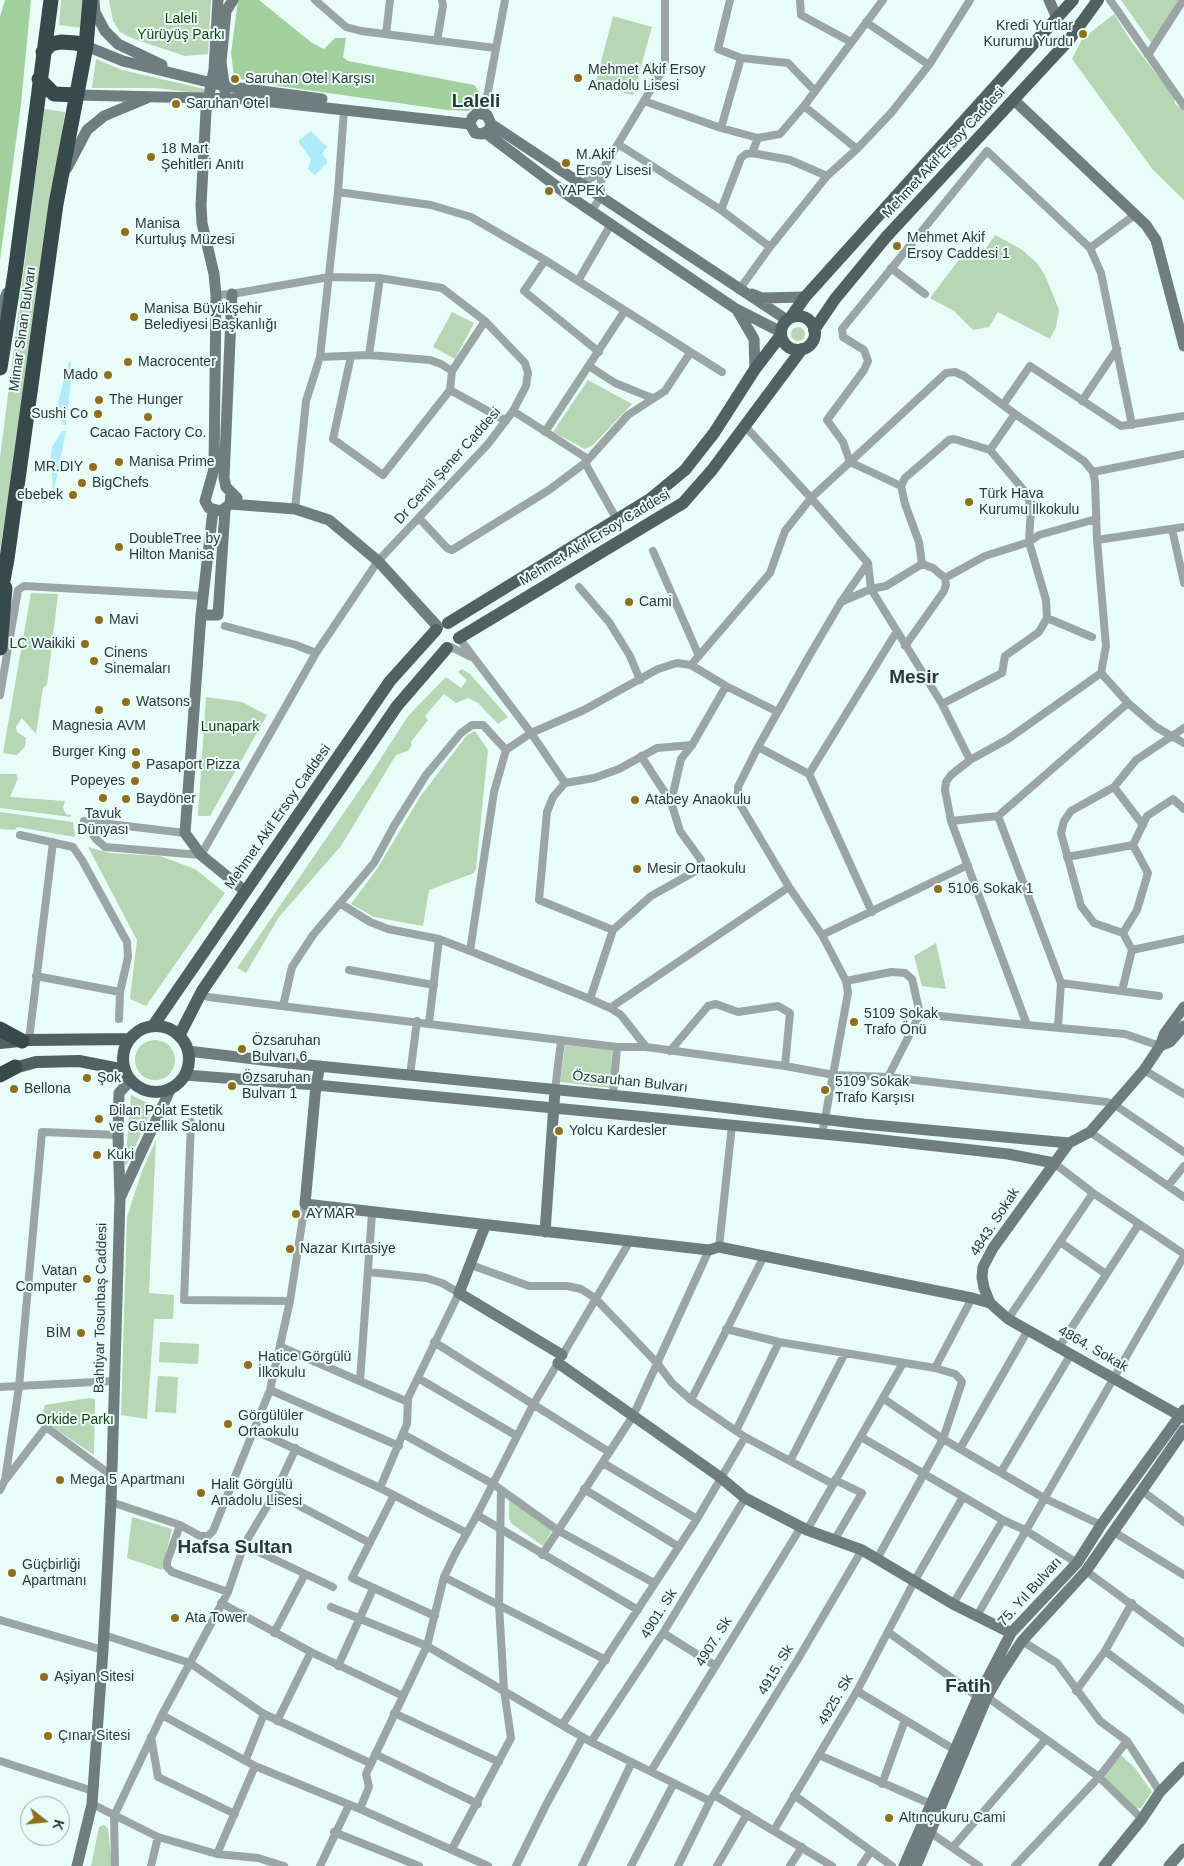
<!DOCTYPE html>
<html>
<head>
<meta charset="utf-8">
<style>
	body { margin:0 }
	#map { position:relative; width:1184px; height:1866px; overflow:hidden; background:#e8fdf8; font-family:Arial,sans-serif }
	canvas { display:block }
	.north { position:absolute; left:20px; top:1796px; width:50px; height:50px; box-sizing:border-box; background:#e8fdf8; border:1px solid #9eaeaa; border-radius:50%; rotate:106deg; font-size:14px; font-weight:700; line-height:20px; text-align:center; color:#2f3736 }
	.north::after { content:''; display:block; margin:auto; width:18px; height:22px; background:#926e15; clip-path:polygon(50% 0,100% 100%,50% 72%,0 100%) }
</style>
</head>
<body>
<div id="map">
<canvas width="1184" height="1866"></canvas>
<div class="north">K</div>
</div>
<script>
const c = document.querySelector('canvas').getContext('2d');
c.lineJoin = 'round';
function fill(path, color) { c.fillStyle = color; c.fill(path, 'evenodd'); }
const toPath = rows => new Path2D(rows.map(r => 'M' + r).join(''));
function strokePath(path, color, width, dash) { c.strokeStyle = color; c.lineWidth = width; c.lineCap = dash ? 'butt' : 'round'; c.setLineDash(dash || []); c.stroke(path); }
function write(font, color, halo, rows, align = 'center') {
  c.font = font + ' Arial,sans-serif'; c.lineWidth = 4; c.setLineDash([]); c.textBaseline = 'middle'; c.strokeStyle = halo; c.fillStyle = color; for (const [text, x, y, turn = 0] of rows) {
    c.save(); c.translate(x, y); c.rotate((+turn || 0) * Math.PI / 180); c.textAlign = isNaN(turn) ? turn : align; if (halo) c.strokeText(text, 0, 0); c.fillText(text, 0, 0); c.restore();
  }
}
fill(toPath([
	[61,0,86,0,83,28,59,25],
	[109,0,211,0,208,54,185,56,134,39,120,32,113,21],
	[1121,0,1178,0,1152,44],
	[1114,14,1133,44,1174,96,1175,104,1184,110,1184,200,1153,170,1072,59,1082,39],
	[613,16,652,27,633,95,595,85],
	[96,59,122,70,205,89,205,94,156,88,92,88],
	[44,109,65,112,0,551,0,458],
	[995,235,1021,249,1037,263,1045,275,1059,310,1056,327,1050,339,998,312,989,327,973,330,954,311,930,298,964,253,979,258],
	[452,312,474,323,455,359,433,347],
	'791 334a7 7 0 1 1 14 0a7 7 0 1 1-14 0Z',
	[588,380,632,404,593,445,585,449,553,432],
	[31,593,58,594,47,685,43,688,36,734,22,718,16,727,17,732,26,738,25,747,17,755,3,753],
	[462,669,470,674,508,717,498,724,478,703,468,698,456,703,444,694,425,716,428,720,411,742,412,745,408,751,396,755,341,846,279,917,246,973,237,968,374,769,408,716,446,677,461,688,467,680,458,672],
	[206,697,242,702,267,715,210,816,198,816],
	[475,731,488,750,476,869,474,873,429,890,423,926,374,917,351,904,377,869,420,797,467,735],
	[0,774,16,774,18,778,10,797,65,801,63,808,66,814,71,815,71,817,0,808],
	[0,812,73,822,75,837,17,827,15,830,0,829],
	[88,847,110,853,160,856,195,869,225,893,146,1006,130,999,137,940],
	[936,943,946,989,922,986,914,956],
	'135 1060a20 20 0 1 1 40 0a20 20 0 1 1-40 0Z',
	[565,1045,612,1050,611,1088,560,1082],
	[131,1095,154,1106,127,1164,125,1165],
	[156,1140,149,1293,174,1295,173,1319,154,1319,147,1419,121,1415,127,1217,142,1171],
	[160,1342,199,1344,198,1364,159,1362],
	[158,1376,178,1377,176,1413,155,1412],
	[89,1398,95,1399,94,1455,41,1419,45,1405],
	[509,1500,552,1530,543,1546,512,1524,509,1519],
	[132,1517,172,1529,162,1570,127,1558],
	[1121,1755,1135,1768,1152,1792,1141,1808,1134,1809,1101,1777],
	[104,1825,108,1828,112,1866,91,1866,99,1827]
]), '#b7d6b3');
fill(toPath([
	[5,0,31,0,21,104,0,260,0,17],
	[238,0,259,0,312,43,324,49,335,38,346,38,343,57,348,61,474,85,480,93,476,106,469,111,447,110,265,84,234,77,231,53]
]), '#a2d09d');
fill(toPath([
	[311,131,327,147,322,154,327,160,327,163,315,175,308,169,311,159,299,143,299,140],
	[69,362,71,362,69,378,71,379,66,425,63,425,58,402],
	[62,431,66,431,53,494,51,456,52,447]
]), '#adecff');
strokePath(toPath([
	[315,0,346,27,361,31,495,48],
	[730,0,718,49,741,58,788,63,815,91],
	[800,0,801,15,851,42],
	[1110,0,1184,106],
	[866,22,929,65],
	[386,34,390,0],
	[437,41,443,6,442,0],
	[1148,55,1183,0],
	[644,101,721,128,758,138,780,134,804,106,883,0],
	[804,106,857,149],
	[344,110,338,192,320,357,369,355,430,360,441,364,452,371,450,390,506,421],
	[484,113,505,0],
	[721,128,741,58],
	[618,144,721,210,770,247],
	[752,153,790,160,827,176],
	[338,192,431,205,471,217,545,260,722,372],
	[572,198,581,184,601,172,662,71,665,61,665,0],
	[721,210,741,158,746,154,752,153,758,138],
	[591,211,601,197,601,172],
	[1090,248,1136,214],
	[545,260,524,291,599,352],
	[891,268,925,294],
	[578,281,611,224],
	[739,290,770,247,827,176,857,149,891,113,929,65,970,0],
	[369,355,380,278],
	[351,356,333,439,383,475,450,390],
	[589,366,615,383,652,398],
	[452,371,485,321],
	[1082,401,1117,349],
	[1003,405,1030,366,1121,426,1184,416],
	[513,411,588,459],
	[744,425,811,498,868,563,871,589,942,704,970,760],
	[545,432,624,312],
	[990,450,1015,414],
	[585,463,616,518],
	[1093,472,1184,454],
	[901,486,905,504,919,542,922,564,933,568,945,578,946,585,944,591,905,646],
	[295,509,306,401,320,357],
	[419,518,447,548,452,550,549,490,585,463,628,415,665,391,690,353],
	[1172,529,1184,583],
	[1097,540,1184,527],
	[653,551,699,656],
	[945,578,985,556,1029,542,1039,535,1096,519],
	[579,587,609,622,630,656,640,680],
	[841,602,871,589,886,586,922,564],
	[225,626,296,645,316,653],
	[1092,637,1047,618,1046,600,1029,542,1031,508,1027,494,990,450,954,439,949,440,905,478,901,486,850,462,843,442,827,420,864,370,868,361,864,350,843,337,842,329,987,151,1090,248,1101,273,1132,425],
	[459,638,531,733,565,783],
	[451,647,471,657],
	[691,665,770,573,785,531,811,498,946,373,955,372,964,376,1015,414,1084,461,1093,472,1095,482,1097,540,1106,646,1101,673,1008,739,970,760,951,775,946,782,945,790,951,821,1027,1025,1125,1034,1160,1046],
	[1101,673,1128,703,1156,727,1184,743],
	[0,695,18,590,24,586,203,596],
	[942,704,1002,673,1005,656,1039,632,1047,618],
	[778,712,726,686,691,665,677,663,658,669,584,710,531,733,506,750,494,792,470,951,590,999,610,1008,621,1015,646,1047,785,1066,834,1075,888,1077,1107,1102,1115,1105,1184,1152],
	[692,745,657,748,619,769,594,778,565,783,553,797,547,812,539,900,613,930,651,896,694,872,700,867,701,860,680,831,671,802,681,759,692,745,726,686],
	[758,747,809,774,872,912],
	[641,756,671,802],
	[809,774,897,631],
	[1114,787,1143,825],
	[998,816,1061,983,1058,1026],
	[84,821,96,839,105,847,201,855,316,653,378,561,488,444,513,411,526,386,528,373,525,363,485,321,442,288,380,278,329,277,232,294,216,295],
	[84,821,185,833],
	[951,821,998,816,1128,703],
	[20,835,73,847,82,860,127,942,128,957,120,992,119,1019],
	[1067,857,1133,845],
	[341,904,370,922,388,929,439,939,470,951],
	[1123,933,1137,910,1148,873,1133,845,1147,816,1173,799,1184,809],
	[822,935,968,865],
	[1132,950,1123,933,1094,923,1081,906,1061,833,1064,821,1071,811,1114,787,1136,760,1184,728],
	[349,970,434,985],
	[36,976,120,992],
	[846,981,891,972,905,973,912,979,920,1014,888,1077],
	[1061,983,1159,996],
	[1122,991,1132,950,1184,939],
	[208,997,617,1047,646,1047],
	[590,999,613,930],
	[283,1006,292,967,313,935,374,863,394,826,426,775,461,733,472,725,483,725,506,750],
	[610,1008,789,887],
	[920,1014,1027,1025],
	[429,1023,439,939],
	[29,1040,53,842],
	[670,1051,708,1006,716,1004,738,1012,778,1006,790,1013,785,1066],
	[1144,1070,1184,1094],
	[410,1075,417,1021],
	[555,1090,561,1041],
	[613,1095,617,1047],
	[191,1122,184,1300,290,1301],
	[1090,1132,1184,1197],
	[822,1135,848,993,846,981,822,935,789,887,738,801,738,787,758,747,808,658,841,602,868,563],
	[1054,1163,1093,1193,1184,1254],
	[1168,1186,1184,1166],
	[1060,1242,1106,1274],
	[719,1247,732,1125],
	[471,1265,529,1286,567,1286,581,1289,595,1298,657,1363,672,1383,691,1400,745,1437,833,1484],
	[369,1272,426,1278,442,1283,459,1293,408,1398,407,1424,380,1488],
	[1008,1319,1093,1193],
	[726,1329,779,1342,935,1368,955,1374,960,1379,962,1382,943,1439,877,1559],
	[434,1342,609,1452],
	[281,1347,408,1402],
	[1059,1347,1139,1224],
	[935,1368,972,1298],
	[418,1378,517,1436],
	[360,1381,372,1213],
	[0,1387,114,1381],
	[270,1390,399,1446],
	[884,1399,943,1439,1044,1498,1101,1525],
	[691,1400,764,1256],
	[254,1430,380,1488,467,1533],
	[736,1431,779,1342],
	[403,1434,493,1484,559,1531,654,1583],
	[861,1437,1003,1520,1025,1530,1077,1563],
	[961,1447,1028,1330],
	[790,1461,845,1353],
	[603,1463,697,1519],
	[1001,1472,1071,1354],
	[6,1479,46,1427,112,1476],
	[835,1480,862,1493,835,1539],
	[584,1489,679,1547],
	[0,1490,5,1480,19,1387,42,1132,118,1135],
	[1141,1490,1184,1522],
	[275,1493,370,1543],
	[394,1495,352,1578,435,1616],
	[111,1502,180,1525,200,1536,208,1536,213,1531,270,1390,290,1301,305,1204],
	[477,1515,638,1610],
	[180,1525,167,1562,167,1567,172,1572,228,1592],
	[807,1530,903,1363],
	[1114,1532,1184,1575],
	[244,1545,333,1587],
	[542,1555,633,1416,709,1250],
	[1086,1571,1184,1643],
	[444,1577,606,1660],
	[221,1603,311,1652,403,1696],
	[953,1604,1003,1520],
	[331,1607,427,1646,591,1742,710,1801],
	[978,1614,1184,1256],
	[0,1620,103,1650],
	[888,1632,978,1697],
	[274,1633,305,1574],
	[663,1633,714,1665],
	[104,1635,190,1663,264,1714,370,1763],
	[1022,1641,1057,1663,1100,1721,1127,1741,1160,1792],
	[1105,1651,1184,1710],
	[338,1666,373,1589],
	[857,1691,955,1750],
	[1076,1691,1105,1651,1132,1603],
	[987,1697,1099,1777,1142,1819],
	[394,1713,499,1762],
	[162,1715,255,1766,360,1809,488,1866],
	[277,1721,311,1652],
	[562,1725,697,1519,745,1437],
	[151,1737,158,1777,235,1814],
	[591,1742,663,1633,745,1498],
	[375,1754,478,1804],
	[819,1755,931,1804],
	[246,1759,264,1714],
	[0,1761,93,1791],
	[651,1771,801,1527],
	[882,1784,905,1720],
	[714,1795,832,1866],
	[794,1795,892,1866],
	[92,1804,158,1837,217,1854,258,1858,284,1866],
	[360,1809,369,1787,366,1774,427,1646,444,1577,455,1554,477,1515,533,1405,630,1241],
	[774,1830,857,1691,915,1580,963,1497],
	[334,1832,419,1866],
	[931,1833,979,1866],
	[953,1847,1046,1739],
	[452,1849,511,1738,504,1690,499,1605,501,1490],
	[217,1854,255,1766],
	[115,1866,114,1816,162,1715,228,1592,244,1545,275,1493,296,1448],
	[151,1866,158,1837],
	[320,1866,349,1805],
	[516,1866,546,1805,583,1737],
	[582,1866,632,1762],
	[631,1866,674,1783],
	[678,1866,710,1801,798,1659,862,1550],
	[717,1866,747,1814],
	[790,1866,802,1847],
	[861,1866,871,1851],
	[1015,1866,1099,1777,1127,1741]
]), '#9ca5a5', 8);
strokePath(toPath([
	[94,0,95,12,105,31,118,44,162,65],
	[218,0,214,69,206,111,201,205,202,223,214,274,216,295,214,469,205,501,209,508,221,511,230,504,231,493],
	[1049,0,1057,18],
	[86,46,123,61,224,86,322,99],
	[225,91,221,62,226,11,233,0],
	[77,95,246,99,470,124],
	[1014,100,1146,225,1156,240,1184,346],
	[491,124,489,130,482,134,475,133,470,124,472,118,477,113,487,115,491,124,787,320],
	[486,133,572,198,736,309,781,332],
	[67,168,87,130,104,116,147,98],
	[232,294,224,478,226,487,237,498],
	[752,294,762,298,805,297],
	[737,310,754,339,755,369],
	[0,312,7,293],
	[230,504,295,509,329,520,378,561,438,627],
	[213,510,201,615,185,833,201,855,245,891],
	[201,615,218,615,225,510],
	[1160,1046,1170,1042,1184,1026],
	[188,1051,288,1063,670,1101,863,1124,1069,1143],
	[320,1066,316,1085,305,1204,709,1250,719,1247,972,1298,990,1303,1008,1319,1184,1418],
	[185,1075,316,1085,864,1138,1008,1154,1054,1163],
	[121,1196,171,1088],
	[485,1226,459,1293,562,1355],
	[545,1232,555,1090],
	[990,1303,984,1288,982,1277,983,1267,993,1248,1069,1143,1090,1132,1144,1070,1160,1046,1165,1033,1184,1007],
	[558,1363,720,1477,745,1498,807,1530,862,1550,953,1604,1011,1633],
	[77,1866,92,1804,103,1650,111,1502,120,1198,118,1135,119,1093,130,1081],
	[904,1866,978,1697,1011,1633,1077,1563,1101,1525,1184,1410],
	[916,1866,987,1697,999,1676,1022,1641,1086,1571,1184,1430],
	[1104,1866,1142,1819,1160,1792,1184,1767],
	[1169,1866,1184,1849]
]), '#707d7e', 11);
strokePath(toPath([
	'781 333a17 17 0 1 1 34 0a17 17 0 1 1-34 0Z',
	[791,317,805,297,1073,0],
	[814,330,835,299,887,236,1069,40,1098,0],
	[448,623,650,499,685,470,714,433,755,369,781,335],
	[459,638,683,503,712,470,802,349],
	[153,1026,390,681,436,630],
	'123 1059a33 33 0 1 1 66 0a33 33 0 1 1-66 0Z',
	[179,1036,202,991,397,706,447,648],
	[0,1043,29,1040,130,1039],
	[7,1070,36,1062,79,1061,125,1070]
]), '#516162', 12);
strokePath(toPath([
	[43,52,51,44,61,42,76,43,86,46],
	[39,79,54,94,77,95],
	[0,368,15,273,51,0],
	[0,597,7,559,56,204,86,46,90,0],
	[0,648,5,588],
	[0,1029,22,1041],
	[0,1075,15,1067]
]), '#374a4b', 15);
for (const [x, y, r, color] of [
	[1083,34,5,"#926e15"],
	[578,78,5,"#926e15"],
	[235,79,5,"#926e15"],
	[176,104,5,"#926e15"],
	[151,157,5,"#926e15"],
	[566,163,5,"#926e15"],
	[549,191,5,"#926e15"],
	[125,232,5,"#926e15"],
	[897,246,5,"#926e15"],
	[134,317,5,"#926e15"],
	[128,362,5,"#926e15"],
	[108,375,5,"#926e15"],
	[99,400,5,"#926e15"],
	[98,414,5,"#926e15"],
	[148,417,5,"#926e15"],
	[119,462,5,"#926e15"],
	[93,467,5,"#926e15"],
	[82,483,5,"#926e15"],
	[73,495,5,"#926e15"],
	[969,502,5,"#926e15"],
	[119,547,5,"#926e15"],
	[629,602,5,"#926e15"],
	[99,620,5,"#926e15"],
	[85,644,5,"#926e15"],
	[94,661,5,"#926e15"],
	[126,702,5,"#926e15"],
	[99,710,5,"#926e15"],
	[136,752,5,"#926e15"],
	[136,765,5,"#926e15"],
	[135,781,5,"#926e15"],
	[103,798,5,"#926e15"],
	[126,799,5,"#926e15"],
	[635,800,5,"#926e15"],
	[637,869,5,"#926e15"],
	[938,889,5,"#926e15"],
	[854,1022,5,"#926e15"],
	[242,1049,5,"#926e15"],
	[87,1078,5,"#926e15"],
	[232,1086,5,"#926e15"],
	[14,1089,5,"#926e15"],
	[825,1090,5,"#926e15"],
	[99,1119,5,"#926e15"],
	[559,1131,5,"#926e15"],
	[97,1155,5,"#926e15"],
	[296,1214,5,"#926e15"],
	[290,1249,5,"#926e15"],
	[87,1279,5,"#926e15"],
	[81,1333,5,"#926e15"],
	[248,1365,5,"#926e15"],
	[228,1424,5,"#926e15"],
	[60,1480,5,"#926e15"],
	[201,1493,5,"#926e15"],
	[12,1573,5,"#926e15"],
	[175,1618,5,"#926e15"],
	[44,1677,5,"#926e15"],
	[48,1736,5,"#926e15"],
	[889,1818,5,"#926e15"]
]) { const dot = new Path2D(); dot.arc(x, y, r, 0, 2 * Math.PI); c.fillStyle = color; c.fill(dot); strokePath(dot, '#e8fdf8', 2); }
write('14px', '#113f0d', '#e8fdf8', [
	["Laleli",181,19],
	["Yürüyüş Parkı",181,35],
	["Lunapark",230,727],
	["Orkide Parkı",75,1420]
]);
write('14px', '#2f3736', '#e8fdf8', [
	["Kredi Yurtlar",1073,26,"right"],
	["Kurumu Yurdu",1073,42,"right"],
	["Mehmet Akif Ersoy",588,70],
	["Anadolu Lisesi",588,86],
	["Saruhan Otel Karşısı",245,79],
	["Saruhan Otel",186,104],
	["18 Mart",161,149],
	["Şehitleri Anıtı",161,165],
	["M.Akif",576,155],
	["Ersoy Lisesi",576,171],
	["YAPEK",559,191],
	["Manisa",135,224],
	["Kurtuluş Müzesi",135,240],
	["Mehmet Akif",907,238],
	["Ersoy Caddesi 1",907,254],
	["Manisa Büyükşehir",144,309],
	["Belediyesi Başkanlığı",144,325],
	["Macrocenter",138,362],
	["Mado",98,375,"right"],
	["The Hunger",109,400],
	["Sushi Co",88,414,"right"],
	["Cacao Factory Co.",148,433,"center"],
	["Manisa Prime",129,462],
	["MR.DIY",83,467,"right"],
	["BigChefs",92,483],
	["Türk Hava",979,494],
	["Kurumu İlkokulu",979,510],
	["ebebek",63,495,"right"],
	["DoubleTree by",129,539],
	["Hilton Manisa",129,555],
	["Cami",639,602],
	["Mavi",109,620],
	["LC Waikiki",75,644,"right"],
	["Cinens",104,653],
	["Sinemaları",104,669],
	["Watsons",136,702],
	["Magnesia AVM",99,726,"center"],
	["Burger King",126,752,"right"],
	["Pasaport Pizza",146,765],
	["Popeyes",125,781,"right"],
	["Baydöner",136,799],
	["Atabey Anaokulu",645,800],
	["Tavuk",103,814,"center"],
	["Dünyası",103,830,"center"],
	["Mesir Ortaokulu",647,869],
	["5106 Sokak 1",948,889],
	["5109 Sokak",864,1014],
	["Trafo Önü",864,1030],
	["Özsaruhan",252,1041],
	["Bulvarı 6",252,1057],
	["Şok",97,1078],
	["Özsaruhan",242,1078],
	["Bulvarı 1",242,1094],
	["5109 Sokak",835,1082],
	["Trafo Karşısı",835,1098],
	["Bellona",24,1089],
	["Dilan Polat Estetik",109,1111],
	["ve Güzellik Salonu",109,1127],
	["Yolcu Kardesler",569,1131],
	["Kuki",107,1155],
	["AYMAR",306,1214],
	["Nazar Kırtasiye",300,1249],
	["Vatan",77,1271,"right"],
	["Computer",77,1287,"right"],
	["BİM",71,1333,"right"],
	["Hatice Görgülü",258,1357],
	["İlkokulu",258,1373],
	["Görgülüler",238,1416],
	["Ortaokulu",238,1432],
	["Mega 5 Apartmanı",70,1480],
	["Halit Görgülü",211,1485],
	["Anadolu Lisesi",211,1501],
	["Güçbirliği",22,1565],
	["Apartmanı",22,1581],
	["Ata Tower",185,1618],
	["Aşiyan Sitesi",54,1677],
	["Çınar Sitesi",58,1736],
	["Altınçukuru Cami",899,1818]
], 'left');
write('14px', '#2f3736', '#e8fdf8', [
	["Mehmet Akif Ersoy Caddesi",944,153,-47],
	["Mimar Sinan Bulvarı",23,329,-82],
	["Dr Cemil Şener Caddesi",448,466,-48],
	["Mehmet Akif Ersoy Caddesi",595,538,-31],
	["Mehmet Akif Ersoy Caddesi",278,817,-55],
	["Özsaruhan Bulvarı",630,1082,6],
	["4843. Sokak",995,1222,-57],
	["Bahtiyar Tosunbaş Caddesi",101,1308,-89],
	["4864. Sokak",1093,1349,30],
	["75. Yıl Bulvarı",1030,1592,-48],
	["4901. Sk",659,1614,-58],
	["4907. Sk",714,1642,-58],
	["4915. Sk",776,1670,-59],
	["4925. Sk",836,1700,-60]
]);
write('bold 19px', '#2f3736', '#e8fdf8', [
	["Laleli",476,102],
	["Mesir",914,678],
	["Hafsa Sultan",235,1548],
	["Fatih",968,1687]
]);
</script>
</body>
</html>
